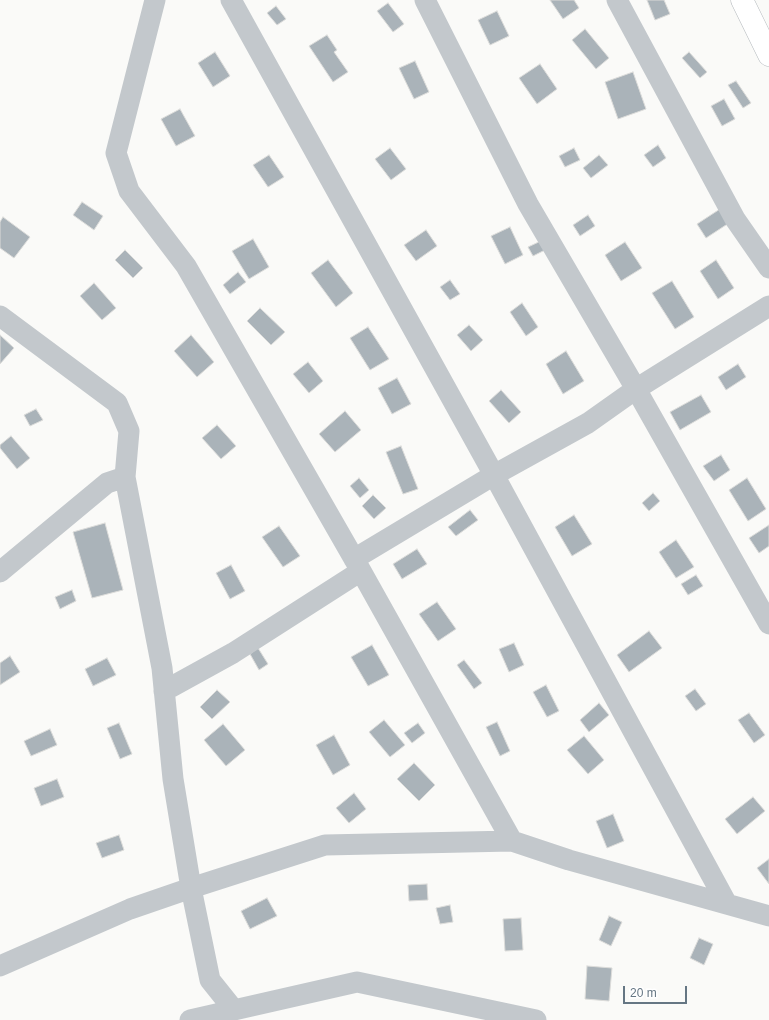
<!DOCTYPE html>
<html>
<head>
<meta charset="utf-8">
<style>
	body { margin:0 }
	#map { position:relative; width:769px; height:1020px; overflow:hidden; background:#fafaf8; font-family:Arial,sans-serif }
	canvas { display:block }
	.scale { position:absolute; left:623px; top:986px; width:64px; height:18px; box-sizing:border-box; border:2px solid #657683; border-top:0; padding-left:5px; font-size:12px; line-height:14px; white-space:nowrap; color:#657683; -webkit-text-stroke:3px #fff; paint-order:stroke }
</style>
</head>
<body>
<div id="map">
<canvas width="769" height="1020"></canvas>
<div class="scale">20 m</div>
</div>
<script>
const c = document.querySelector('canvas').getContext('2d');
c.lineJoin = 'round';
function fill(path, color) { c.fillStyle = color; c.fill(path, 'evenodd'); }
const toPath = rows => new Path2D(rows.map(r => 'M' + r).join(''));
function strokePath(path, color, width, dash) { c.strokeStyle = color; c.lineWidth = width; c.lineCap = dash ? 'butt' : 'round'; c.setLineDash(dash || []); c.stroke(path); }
const building = toPath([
	[550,0,574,0,579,8,563,19,550,0],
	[647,0,664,0,670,14,655,20,647,0],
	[388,3,404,24,393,32,377,11,388,3],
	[276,6,286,19,277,25,267,13,276,6],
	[497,11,509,36,490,45,478,20,497,11],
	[585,29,609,58,596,69,572,40,585,29],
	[327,35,337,50,334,52,348,72,333,82,309,46,327,35],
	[215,52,230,76,213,87,198,63,215,52],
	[689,52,707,72,700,78,682,58,689,52],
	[415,61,429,92,414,99,399,68,415,61],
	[540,64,557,89,537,104,519,78,540,64],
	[633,72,646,109,618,119,605,82,633,72],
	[736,81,751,103,743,108,728,85,736,81],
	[724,99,735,119,722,126,711,106,724,99],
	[180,109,195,136,176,146,161,119,180,109],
	[658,145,666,158,653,167,644,155,658,145],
	[390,148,406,169,391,180,375,159,390,148],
	[574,148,580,160,565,167,559,156,574,148],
	[269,155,284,177,268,187,253,165,269,155],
	[599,155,608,165,591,178,583,168,599,155],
	[82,202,103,216,94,230,73,215,82,202],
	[720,209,729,223,706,238,697,224,720,209],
	[588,215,595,226,580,236,573,225,588,215],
	[3,217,30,237,14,258,0,248,0,222,3,217],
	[510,227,523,255,505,264,491,236,510,227],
	[426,230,437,246,416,261,404,245,426,230],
	[253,239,269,267,249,279,232,251,253,239],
	[543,240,547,249,533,256,528,247,543,240],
	[625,242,642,268,621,281,605,255,625,242],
	[125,250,143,268,133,278,115,260,125,250],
	[328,260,353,293,336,307,311,273,328,260],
	[716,260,734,288,718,299,700,271,716,260],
	[238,272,246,282,230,294,223,285,238,272],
	[450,280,460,294,450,300,440,287,450,280],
	[672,281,694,317,675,329,652,293,672,281],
	[94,283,116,308,102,320,80,296,94,283],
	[522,303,538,327,526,336,510,312,522,303],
	[260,308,285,332,271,345,247,321,260,308],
	[469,325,483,340,471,351,457,335,469,325],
	[368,327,389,359,370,370,350,338,368,327],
	[0,335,14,348,0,364,0,335],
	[191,335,214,362,197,377,174,351,191,335],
	[566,351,584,381,563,394,546,364,566,351],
	[308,362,323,381,309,393,293,374,308,362],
	[738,364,746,377,726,390,718,377,738,364],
	[397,378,411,404,392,414,378,388,397,378],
	[501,390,521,412,509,423,489,401,501,390],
	[701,395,711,412,680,430,670,412,701,395],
	[36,409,43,420,30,426,24,415,36,409],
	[345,411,361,430,335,452,319,434,345,411],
	[217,425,236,446,221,459,202,438,217,425],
	[11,436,30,458,17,469,0,448,0,445,11,436],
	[401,446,418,489,403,494,386,452,401,446],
	[721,455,730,470,714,481,703,466,721,455],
	[359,478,369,490,360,498,350,486,359,478],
	[747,478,766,509,748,521,729,490,747,478],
	[653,493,660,501,649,511,642,503,653,493],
	[373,495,386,508,374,519,362,506,373,495],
	[470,510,478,520,456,536,448,527,470,510],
	[574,515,592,544,572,556,555,527,574,515],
	[105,523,123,590,92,598,73,532,105,523],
	[769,525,769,546,759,553,749,538,769,525],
	[279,526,300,556,283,567,262,537,279,526],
	[676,540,694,567,676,578,659,552,676,540],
	[417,549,427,564,402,579,393,564,417,549],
	[231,565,245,591,230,599,216,573,231,565],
	[696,575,703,586,688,595,681,584,696,575],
	[72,590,76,601,60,609,55,597,72,590],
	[437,602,456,629,438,641,419,614,437,602],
	[649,631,662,648,629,672,617,655,649,631],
	[514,643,524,665,509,672,499,649,514,643],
	[372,645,389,675,368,686,351,657,372,645],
	[258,648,268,664,259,670,250,654,258,648],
	[10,656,20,672,0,685,0,663,10,656],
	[107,658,116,675,93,686,85,669,107,658],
	[464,660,482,683,474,689,457,665,464,660],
	[546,685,559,711,547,717,533,692,546,685],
	[695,689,706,704,696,711,685,696,695,689],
	[217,690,230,702,212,719,200,707,217,690],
	[599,703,609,715,589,732,580,720,599,703],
	[749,713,765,735,754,743,738,720,749,713],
	[384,720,405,745,390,757,369,732,384,720],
	[497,722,510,751,500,756,486,727,497,722],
	[119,723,132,754,120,759,107,728,119,723],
	[418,723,425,733,412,743,404,733,418,723],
	[223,724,245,750,226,766,204,740,223,724],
	[50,729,57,745,31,756,24,741,50,729],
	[334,735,350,765,333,775,316,745,334,735],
	[584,736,604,760,588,774,567,750,584,736],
	[414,763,435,785,419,801,397,779,414,763],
	[57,779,64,797,41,806,34,788,57,779],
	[354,793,366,809,349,823,336,808,354,793],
	[753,797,765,811,737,834,725,819,753,797],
	[613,814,624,841,607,848,596,821,613,814],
	[119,835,124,850,102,858,96,843,119,835],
	[769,859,769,884,757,868,769,859],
	[427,884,428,900,409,901,408,885,427,884],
	[267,898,277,916,250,929,241,911,267,898],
	[450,905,453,922,440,924,436,908,450,905],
	[609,916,622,922,611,946,599,940,609,916],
	[521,918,523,950,505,951,503,919,521,918],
	[699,938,713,944,704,965,690,958,699,938],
	[587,966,612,968,609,1001,585,999,587,966]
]);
fill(building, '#aab3b9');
strokePath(building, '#dcdcda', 1);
const trunk = toPath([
	[742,0,769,55]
]);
strokePath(trunk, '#b4b9bd', 23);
strokePath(toPath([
	[155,0,116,153,129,191,186,266,361,571,512,841],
	[231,0,494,475,727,904],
	[425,0,528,204,636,389,769,624],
	[617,0,735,219,769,268],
	[0,316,117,403,129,431,125,477,162,668,173,779,191,888,210,980,234,1010],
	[354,559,494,475,588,423,636,389,769,306],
	[0,572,107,483,125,477],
	[164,691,233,653,361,571],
	[0,966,130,909,191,888,325,845,512,841,569,860,769,916],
	[190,1020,357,982,536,1020]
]), '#c3c8cc', 21);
strokePath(trunk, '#fff', 22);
</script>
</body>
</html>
